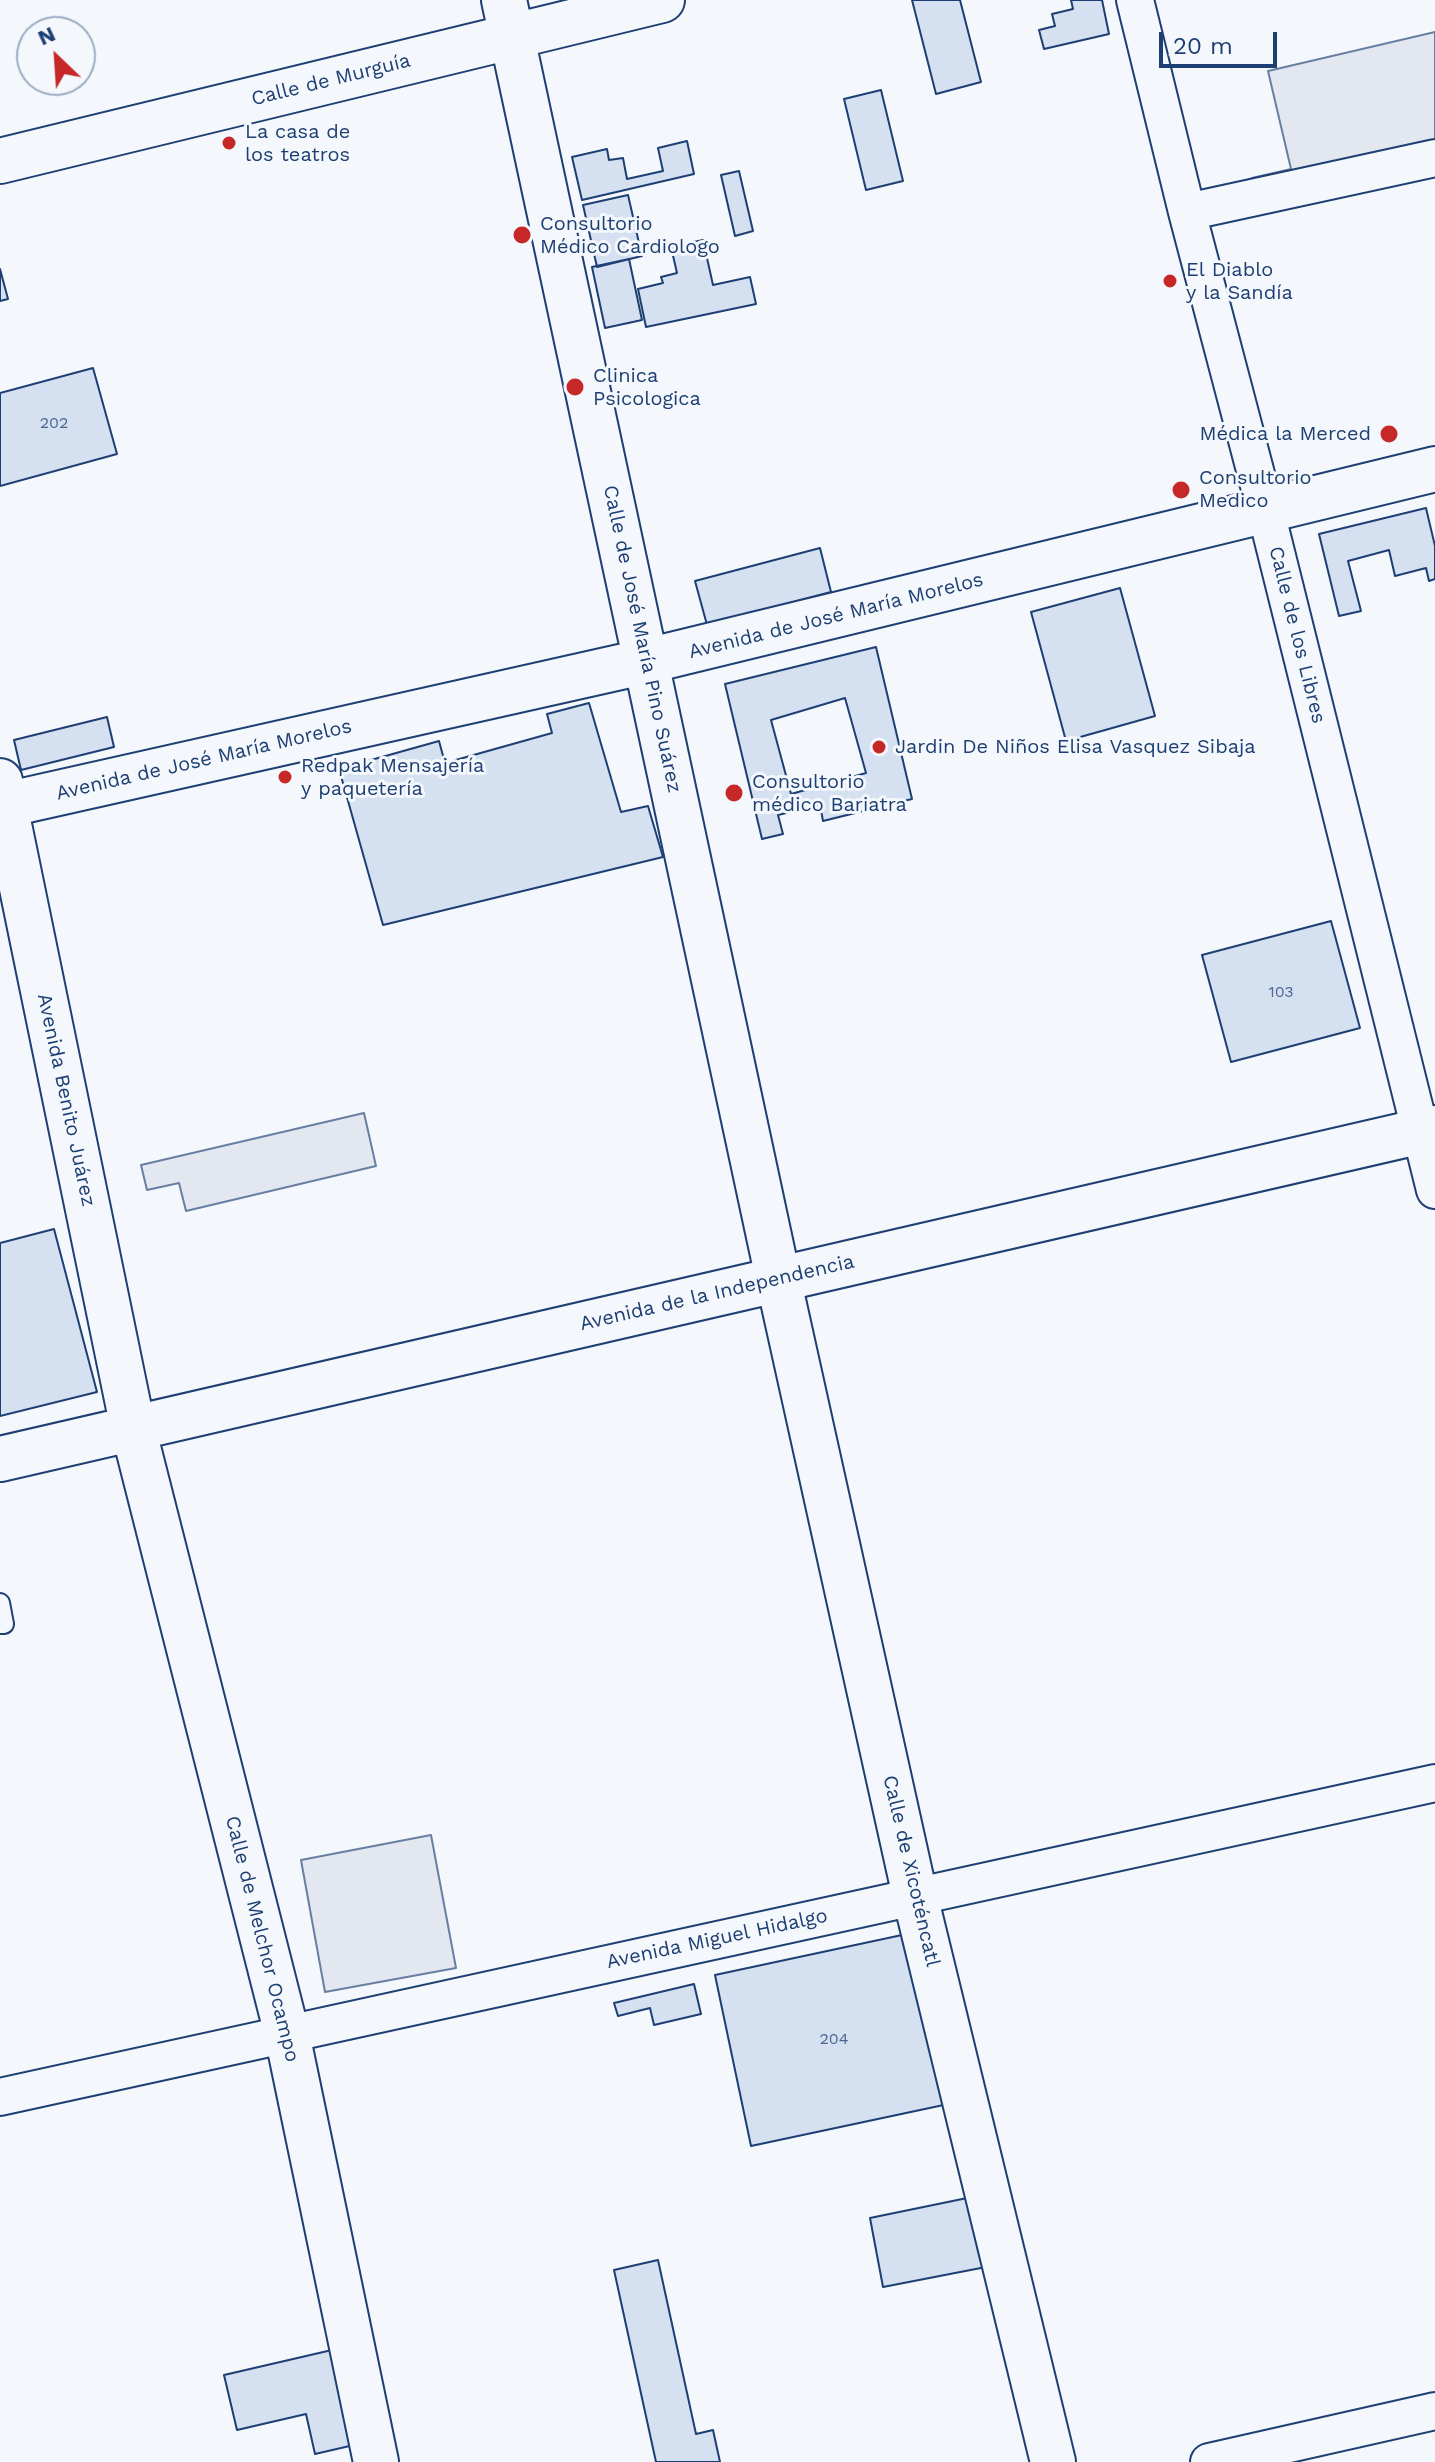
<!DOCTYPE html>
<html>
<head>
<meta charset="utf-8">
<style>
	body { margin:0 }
	#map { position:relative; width:1435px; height:2462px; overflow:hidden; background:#f4f7fb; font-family:"Work Sans",sans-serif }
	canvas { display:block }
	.north { position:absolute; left:16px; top:16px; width:80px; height:80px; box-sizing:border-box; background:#f4f7fb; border:2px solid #9eadc5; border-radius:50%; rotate:335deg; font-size:22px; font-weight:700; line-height:32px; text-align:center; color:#1d3f73 }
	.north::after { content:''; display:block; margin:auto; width:28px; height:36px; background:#c62828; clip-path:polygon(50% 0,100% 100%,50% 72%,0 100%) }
	.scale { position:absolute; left:1159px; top:32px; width:118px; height:36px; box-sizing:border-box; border:4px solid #1d3f73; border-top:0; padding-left:10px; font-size:24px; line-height:28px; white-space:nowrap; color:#1d3f73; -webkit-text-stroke:6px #f4f7fb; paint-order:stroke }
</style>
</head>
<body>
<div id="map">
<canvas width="1435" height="2462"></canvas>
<div class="north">N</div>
<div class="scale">20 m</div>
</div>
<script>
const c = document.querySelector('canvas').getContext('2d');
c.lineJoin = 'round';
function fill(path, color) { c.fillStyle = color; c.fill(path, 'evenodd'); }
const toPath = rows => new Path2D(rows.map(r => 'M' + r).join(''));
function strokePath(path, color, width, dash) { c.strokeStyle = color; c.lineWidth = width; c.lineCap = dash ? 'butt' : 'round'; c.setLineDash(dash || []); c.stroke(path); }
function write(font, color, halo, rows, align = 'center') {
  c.font = font + ' "Work Sans",sans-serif'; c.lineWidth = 6; c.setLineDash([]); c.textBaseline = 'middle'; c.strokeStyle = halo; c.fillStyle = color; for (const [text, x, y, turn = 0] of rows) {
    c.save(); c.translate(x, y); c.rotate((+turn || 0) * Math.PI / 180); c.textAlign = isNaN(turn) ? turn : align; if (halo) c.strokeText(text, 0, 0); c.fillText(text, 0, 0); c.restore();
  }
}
const parking = toPath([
	[1435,32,1435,173,1260,214,1252,178,1291,169,1268,71,1435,32],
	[364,1113,376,1166,186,1211,179,1183,147,1190,141,1165,364,1113],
	[431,1835,456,1968,325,1992,301,1860,431,1835]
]);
fill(parking, '#e3e8f0');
strokePath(parking, '#687fa3', 2);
const building = toPath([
	[912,0,960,0,981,82,936,94,912,0],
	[1071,0,1102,0,1109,34,1044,49,1039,30,1055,26,1052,14,1073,9,1071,0],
	[881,90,903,181,866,190,844,99,881,90],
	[687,141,694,174,582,200,572,157,607,149,609,160,623,158,627,179,663,171,658,148,687,141],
	[739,171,753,231,735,236,721,175,739,171],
	[628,195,642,256,597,267,583,205,628,195],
	[703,240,713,285,750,277,756,304,646,327,638,289,663,283,661,277,677,273,671,247,703,240],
	[629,259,642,320,605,328,592,267,629,259],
	[0,269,8,299,0,301,0,269],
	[93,368,117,454,0,486,0,393,93,368],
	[1426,508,1435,546,1435,579,1429,581,1426,568,1395,576,1389,550,1348,561,1361,611,1339,616,1319,534,1426,508],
	[820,548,831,592,707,625,695,581,820,548],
	[1120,588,1155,716,1066,741,1031,612,1120,588],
	[876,647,912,799,823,821,820,805,778,815,783,834,762,839,725,684,876,647],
	[845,698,866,773,791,794,771,720,845,698],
	[589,703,621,812,648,806,663,857,383,925,339,769,439,741,445,763,552,733,547,714,589,703],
	[107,717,114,747,21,770,14,740,107,717],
	[1331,921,1360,1028,1231,1062,1202,955,1331,921],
	[54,1229,97,1392,0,1416,0,1243,54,1229],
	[916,1932,953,2103,751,2146,715,1975,916,1932],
	[694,1984,701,2014,654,2025,650,2008,618,2016,614,2003,694,1984],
	[972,2197,986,2267,883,2287,870,2218,972,2197],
	[658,2260,696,2434,713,2430,720,2462,656,2462,614,2270,658,2260],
	[332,2350,354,2445,315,2454,306,2414,237,2430,224,2375,332,2350]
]);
fill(building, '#d5e0f0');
strokePath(building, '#1d3f73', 2);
const lane = toPath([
	[0,1603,4,1624,0,1624]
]);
const street = toPath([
	[1135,0,1187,212,1266,512,1435,1190],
	[1187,212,1435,158],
	[0,2097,1435,1783],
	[1209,2462,1435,2411]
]);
const secondary = toPath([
	[504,0,778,1278,915,1896,1053,2462],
	[0,161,662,0],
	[0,781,133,1428,287,2034,376,2462],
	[0,806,647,661,1435,469],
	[0,1459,1435,1128]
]);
strokePath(lane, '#1d3f73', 22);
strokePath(street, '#1d3f73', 40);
strokePath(secondary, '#1d3f73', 48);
strokePath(lane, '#f4f7fb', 18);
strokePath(street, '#f4f7fb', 36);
strokePath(secondary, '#f4f7fb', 44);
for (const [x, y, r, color] of [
	[229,143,8,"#c62828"],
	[522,235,10,"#c62828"],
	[1170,281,8,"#c62828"],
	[575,387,10,"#c62828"],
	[1389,434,10,"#c62828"],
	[1181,490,10,"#c62828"],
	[879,747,8,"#c62828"],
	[285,777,8,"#c62828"],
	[734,793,10,"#c62828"]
]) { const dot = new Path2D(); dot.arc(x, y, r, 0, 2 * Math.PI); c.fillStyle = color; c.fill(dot); strokePath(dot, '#f4f7fb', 3); }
write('16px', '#4b6792', null, [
	["202",54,423],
	["103",1281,992],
	["204",834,2039]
]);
write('20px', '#1d3f73', '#f4f7fb', [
	["Calle de Murguía",331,80,-14],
	["Avenida de José María Morelos",836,616,-14],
	["Calle de los Libres",1297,635,76],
	["Calle de José María Pino Suárez",642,639,78],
	["Avenida de José María Morelos",204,760,-13],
	["Avenida Benito Juárez",66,1100,78],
	["Avenida de la Independencia",717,1293,-13],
	["Calle de Xicoténcatl",911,1871,77],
	["Calle de Melchor Ocampo",262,1939,76],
	["Avenida Miguel Hidalgo",717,1939,-12]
]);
write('20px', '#1d3f73', '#f4f7fb', [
	["La casa de",245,132],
	["los teatros",245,155],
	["Consultorio",540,224],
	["Médico Cardiologo",540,247],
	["El Diablo",1186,270],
	["y la Sandía",1186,293],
	["Clinica",593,376],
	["Psicologica",593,399],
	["Médica la Merced",1371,434,"right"],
	["Consultorio",1199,478],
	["Medico",1199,501],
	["Jardin De Niños Elisa Vasquez Sibaja",895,747],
	["Redpak Mensajería",301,766],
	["y paquetería",301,789],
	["Consultorio",752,782],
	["médico Bariatra",752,805]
], 'left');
</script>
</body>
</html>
